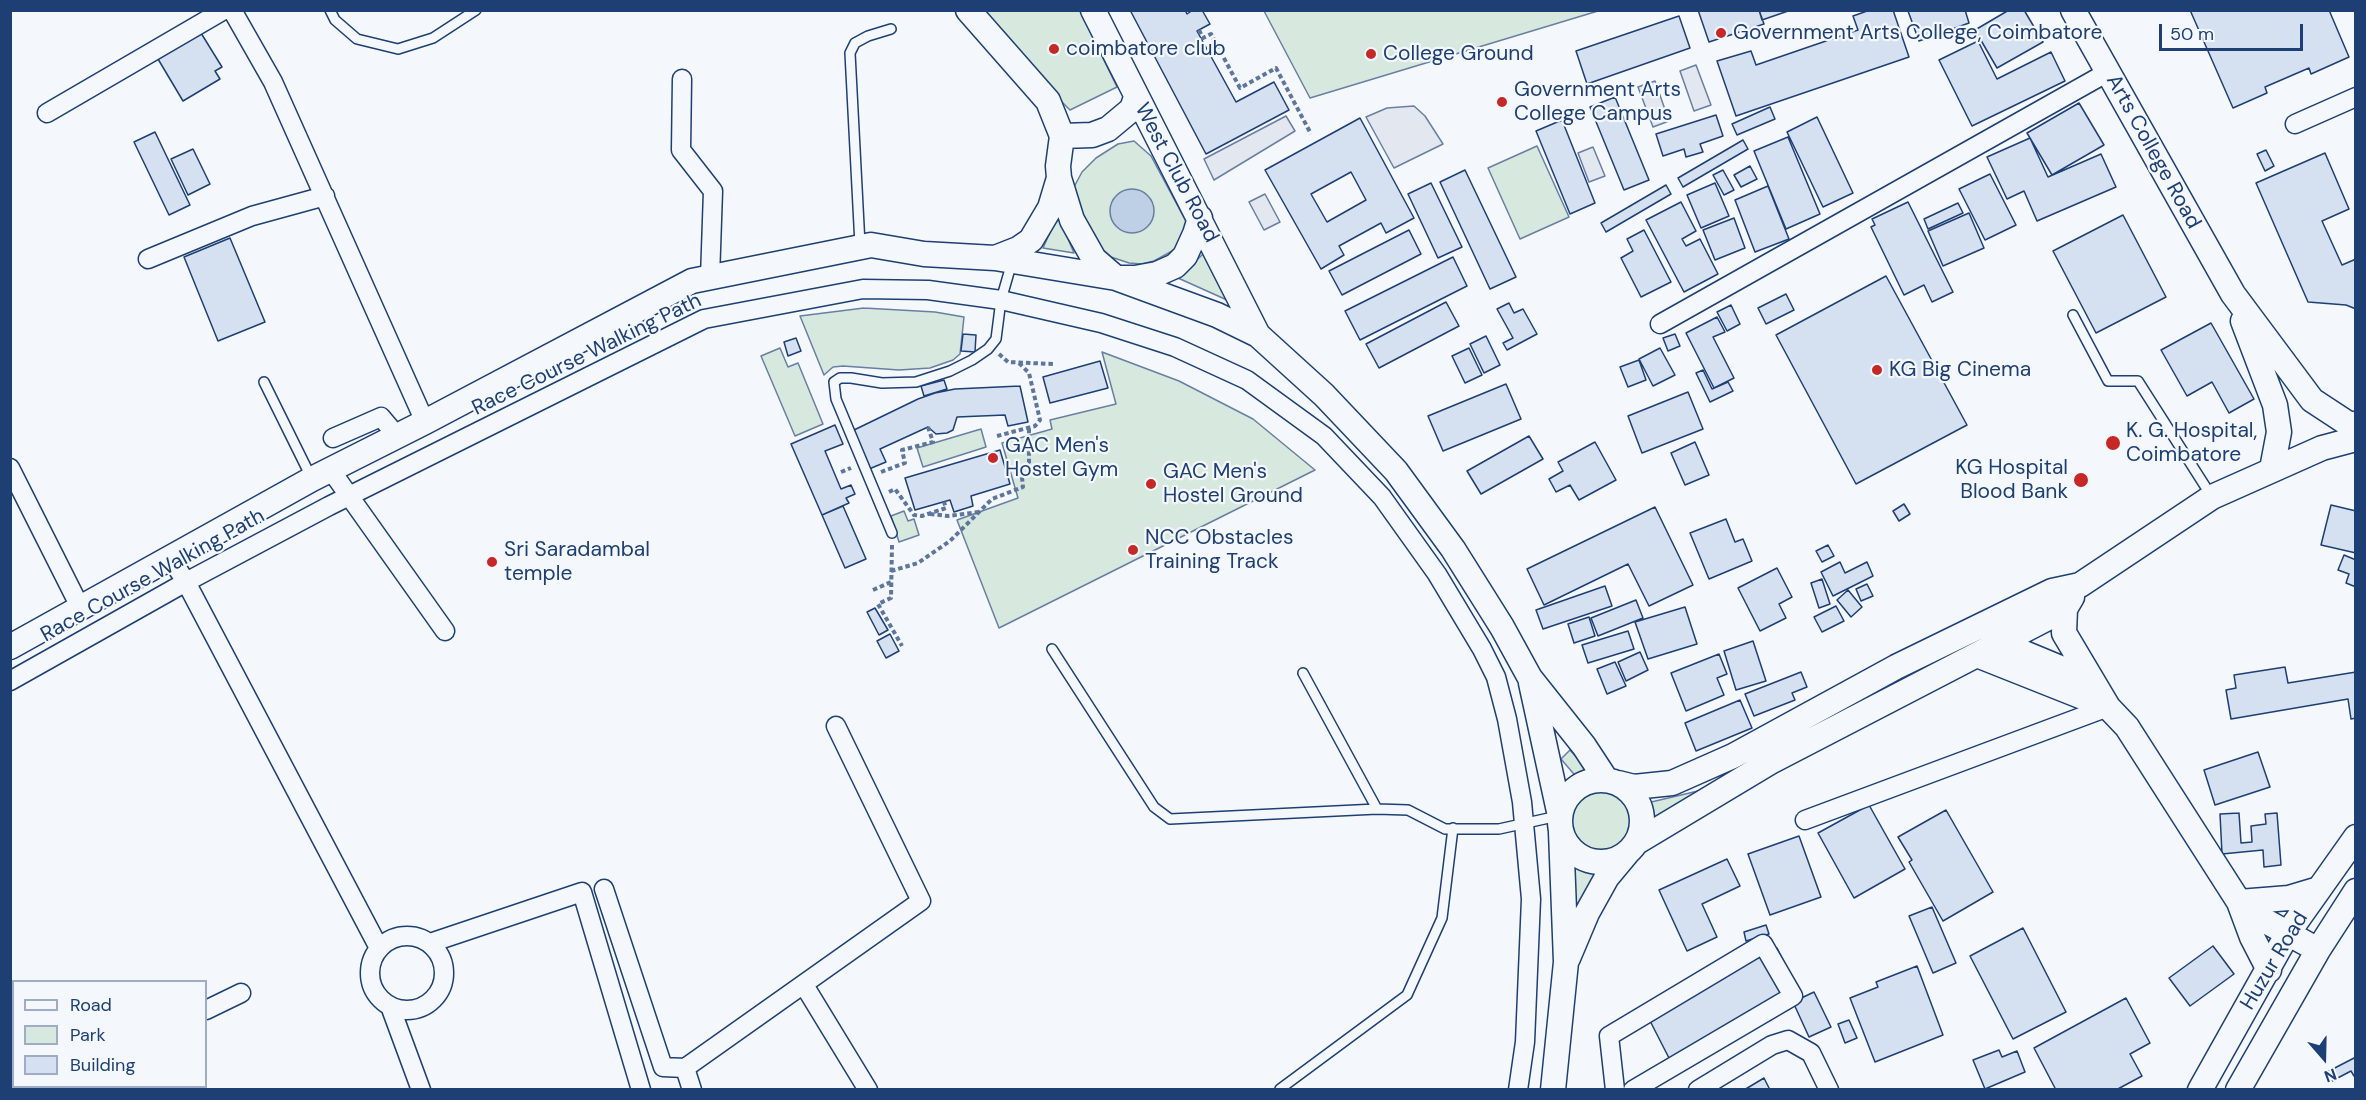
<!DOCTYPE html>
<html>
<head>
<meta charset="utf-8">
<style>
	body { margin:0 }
	#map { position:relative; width:2366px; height:1100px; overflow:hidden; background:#f4f7fb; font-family:"DM Sans",sans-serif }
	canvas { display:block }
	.frame { position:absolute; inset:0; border:12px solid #1d3f73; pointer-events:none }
	.legend { position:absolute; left:12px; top:980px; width:195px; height:108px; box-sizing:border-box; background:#f4f7fb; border:2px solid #9eadc5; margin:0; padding:8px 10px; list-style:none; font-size:18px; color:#1d3f73 }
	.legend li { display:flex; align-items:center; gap:12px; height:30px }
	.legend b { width:30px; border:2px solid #9eadc5 }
	.north { position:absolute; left:2294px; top:1028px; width:60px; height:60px; -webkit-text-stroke:4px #f4f7fb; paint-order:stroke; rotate:160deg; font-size:16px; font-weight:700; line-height:24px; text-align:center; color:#1d3f73 }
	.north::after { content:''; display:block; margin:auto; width:21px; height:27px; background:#1d3f73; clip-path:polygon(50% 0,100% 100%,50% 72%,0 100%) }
	.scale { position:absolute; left:2159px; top:24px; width:144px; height:27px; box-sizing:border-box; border:3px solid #1d3f73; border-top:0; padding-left:8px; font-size:18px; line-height:21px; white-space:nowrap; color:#1d3f73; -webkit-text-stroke:4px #f4f7fb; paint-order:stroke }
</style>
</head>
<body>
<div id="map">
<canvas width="2366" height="1100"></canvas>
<div class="frame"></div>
<ul class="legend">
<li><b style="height:8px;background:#f4f7fb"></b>Road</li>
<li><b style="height:16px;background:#d7e8df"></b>Park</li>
<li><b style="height:16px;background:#d5e0f0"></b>Building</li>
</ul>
<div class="north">N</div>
<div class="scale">50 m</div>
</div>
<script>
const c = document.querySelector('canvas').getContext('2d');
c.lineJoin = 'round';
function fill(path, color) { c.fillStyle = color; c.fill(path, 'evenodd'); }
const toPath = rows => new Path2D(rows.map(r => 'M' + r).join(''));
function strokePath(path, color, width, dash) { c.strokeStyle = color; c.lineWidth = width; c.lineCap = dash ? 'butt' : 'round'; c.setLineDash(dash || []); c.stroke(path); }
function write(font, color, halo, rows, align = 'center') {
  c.font = font + ' "DM Sans",sans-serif'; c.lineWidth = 4.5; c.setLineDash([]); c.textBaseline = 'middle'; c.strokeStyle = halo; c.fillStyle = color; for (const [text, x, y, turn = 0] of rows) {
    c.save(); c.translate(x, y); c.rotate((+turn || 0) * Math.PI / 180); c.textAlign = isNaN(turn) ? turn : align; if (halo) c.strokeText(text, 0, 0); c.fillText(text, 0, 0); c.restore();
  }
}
const green = toPath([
	[971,11,1080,11,1117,87,1070,110,971,11],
	[1264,11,1598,11,1310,98,1264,11],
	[1134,141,1151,156,1189,227,1189,232,1174,250,1154,261,1142,264,1129,263,1111,257,1101,248,1080,215,1074,187,1082,172,1096,158,1118,144,1134,141],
	[1537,146,1569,217,1520,239,1488,168,1537,146],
	[1058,215,1074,253,1043,248,1058,215],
	[1203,254,1227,300,1178,278,1203,254],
	[864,308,935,312,964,317,960,354,953,360,930,368,899,370,843,366,833,367,824,375,800,316,864,308],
	[780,348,788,367,798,363,823,424,795,436,761,356,780,348],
	[1102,352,1179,381,1253,419,1315,470,999,628,957,520,1018,498,1002,443,1052,429,1050,420,1116,404,1102,352],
	[981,429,986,447,923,467,917,448,981,429],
	[904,511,908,521,914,519,919,535,899,542,891,516,904,511],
	[1570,750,1590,772,1579,780,1561,759,1570,750],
	'1567 821a35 35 0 1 1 70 0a35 35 0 1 1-70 0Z',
	[1715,787,1653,823,1648,814,1647,803,1715,787],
	[1588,866,1600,873,1570,941,1573,867,1588,866]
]);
fill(green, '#d7e8df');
strokePath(green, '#687fa3', 1.5);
const parking = toPath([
	[1696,65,1711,105,1694,111,1680,71,1696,65],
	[1655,81,1669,121,1653,127,1638,87,1655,81],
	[1414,106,1425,116,1443,144,1394,168,1366,117,1387,108,1414,106],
	[1286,116,1295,131,1214,180,1204,159,1286,116],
	[1593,147,1605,176,1589,182,1578,153,1593,147],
	[1265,194,1280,222,1264,230,1249,202,1265,194]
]);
fill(parking, '#e3e8f0');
strokePath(parking, '#687fa3', 1.5);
const water = toPath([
	'1110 211a22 22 0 1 1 44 0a22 22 0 1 1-44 0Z'
]);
fill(water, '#bed0e5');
strokePath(water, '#687fa3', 1.5);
const building = toPath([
	[1130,10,1185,10,1187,14,1193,10,1202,10,1210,24,1197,31,1236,102,1274,82,1289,110,1206,154,1130,10],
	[1698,10,1759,10,1764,24,1709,42,1698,10],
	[1759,10,1791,10,1762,20,1759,10],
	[1870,10,1893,10,1909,57,1736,116,1717,61,1751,51,1756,65,1858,30,1853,16,1870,10],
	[1965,10,1969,23,1919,41,1908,11,1965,10],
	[2009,10,2024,10,2043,42,1997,68,1975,30,2009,10],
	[2190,10,2329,10,2349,57,2311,74,2309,68,2265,87,2267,93,2233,108,2190,10],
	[1679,16,1690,48,1587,84,1576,51,1679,16],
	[201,33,222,67,215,71,220,79,183,101,158,59,201,33],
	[1978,41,1997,79,2051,52,2065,81,1972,126,1939,60,1978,41],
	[1615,97,1649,180,1624,190,1590,107,1615,97],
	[2079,103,2104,145,2052,175,2027,133,2079,103],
	[1770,107,1775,119,1737,135,1732,124,1770,107],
	[1716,115,1723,136,1700,144,1703,152,1686,157,1684,149,1663,156,1656,134,1716,115],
	[1817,117,1853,193,1823,207,1787,132,1817,117],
	[1360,118,1414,218,1386,233,1381,223,1339,246,1344,255,1321,269,1265,170,1360,118],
	[1351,172,1366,200,1327,222,1311,194,1351,172],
	[1562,120,1595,203,1570,214,1536,131,1562,120],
	[155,132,190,205,169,215,134,142,155,132],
	[1788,137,1820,214,1786,229,1754,151,1788,137],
	[2030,138,2048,177,2101,154,2116,187,2037,221,2024,191,2007,199,1987,157,2030,138],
	[1743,140,1748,149,1683,187,1678,178,1743,140],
	[193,149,210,184,188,195,171,159,193,149],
	[2266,150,2274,166,2265,171,2257,154,2266,150],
	[2325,153,2349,209,2322,221,2342,265,2356,259,2356,309,2346,305,2308,302,2256,183,2325,153],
	[1750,166,1757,179,1741,187,1734,175,1750,166],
	[1465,170,1516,277,1490,289,1440,182,1465,170],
	[1723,170,1734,190,1724,195,1713,175,1723,170],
	[1990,174,2016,225,1985,240,1959,189,1990,174],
	[1431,183,1462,247,1438,258,1408,194,1431,183],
	[1715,183,1729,216,1701,228,1687,195,1715,183],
	[1666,185,1671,194,1606,232,1601,223,1666,185],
	[1768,186,1789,239,1755,252,1735,200,1768,186],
	[1681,202,1696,231,1682,239,1686,246,1700,239,1718,274,1684,292,1646,220,1681,202],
	[1908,202,1953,292,1932,302,1924,285,1904,295,1871,227,1875,225,1872,219,1908,202],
	[1958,203,1963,213,1928,229,1924,219,1958,203],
	[1969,213,1984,248,1943,266,1928,231,1969,213],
	[2123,215,2166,297,2096,333,2053,251,2123,215],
	[1734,218,1745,248,1715,260,1703,230,1734,218],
	[1409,230,1421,254,1342,295,1329,271,1409,230],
	[1644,230,1671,282,1641,297,1621,258,1633,251,1627,239,1644,230],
	[230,238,265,322,218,341,184,257,230,238],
	[1453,257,1467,286,1360,340,1345,311,1453,257],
	[1886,276,1967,425,1856,484,1776,335,1886,276],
	[1786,294,1794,310,1766,324,1758,308,1786,294],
	[1446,302,1459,326,1379,368,1366,344,1446,302],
	[1509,303,1514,313,1523,309,1537,334,1507,350,1503,343,1513,338,1497,309,1509,303],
	[1731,305,1740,324,1727,331,1717,312,1731,305],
	[1717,317,1725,332,1713,337,1734,378,1714,388,1686,333,1717,317],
	[2211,323,2254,399,2229,413,2212,382,2187,396,2161,350,2211,323],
	[963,334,976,335,975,352,961,351,963,334],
	[1675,334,1680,346,1668,351,1663,338,1675,334],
	[1486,336,1500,365,1484,373,1470,344,1486,336],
	[796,338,801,351,788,356,784,342,796,338],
	[1469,348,1482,375,1465,383,1452,356,1469,348],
	[1660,348,1675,375,1653,386,1639,359,1660,348],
	[1639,360,1646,380,1628,387,1620,367,1639,360],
	[1100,361,1108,388,1050,403,1043,377,1100,361],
	[1703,370,1712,389,1728,382,1733,391,1710,402,1696,373,1703,370],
	[944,380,947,389,924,396,921,386,944,380],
	[1506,384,1521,419,1443,451,1428,416,1506,384],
	[1020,386,1028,422,1008,426,1005,415,957,417,953,430,947,433,936,434,928,427,880,449,886,462,869,469,854,430,918,399,935,393,955,389,1020,386],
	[1688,392,1703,429,1642,453,1628,416,1688,392],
	[835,425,843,444,825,451,841,489,851,485,855,494,846,498,849,503,822,515,791,444,835,425],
	[1529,436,1543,459,1481,494,1467,471,1529,436],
	[1595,442,1616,480,1579,500,1570,485,1556,492,1549,479,1563,471,1558,462,1595,442],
	[1695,442,1709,475,1685,485,1671,453,1695,442],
	[1000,450,1010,484,971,496,973,506,954,512,950,500,915,510,905,478,1000,450],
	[1904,504,1910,514,1899,521,1893,511,1904,504],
	[2331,505,2356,511,2356,553,2321,545,2331,505],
	[843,506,866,559,845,568,822,515,843,506],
	[1655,507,1693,585,1649,606,1628,564,1544,605,1527,569,1655,507],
	[1726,519,1735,542,1743,539,1752,561,1709,579,1690,533,1726,519],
	[1828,545,1834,556,1822,562,1816,551,1828,545],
	[2344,555,2356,560,2356,587,2346,583,2349,574,2338,570,2344,555],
	[1840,562,1845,573,1867,562,1873,576,1833,596,1821,572,1840,562],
	[1777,568,1792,597,1779,604,1786,618,1760,631,1738,588,1777,568],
	[1822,579,1830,604,1819,608,1811,583,1822,579],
	[1867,584,1873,596,1861,601,1856,589,1867,584],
	[1605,586,1612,606,1543,629,1536,610,1605,586],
	[1848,590,1862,607,1851,617,1837,600,1848,590],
	[1636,600,1643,618,1598,636,1591,618,1636,600],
	[1836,606,1844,621,1822,632,1814,617,1836,606],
	[1685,607,1697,644,1648,659,1635,622,1685,607],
	[875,608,888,630,879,635,867,612,875,608],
	[1589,617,1595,636,1574,643,1568,624,1589,617],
	[1628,631,1634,649,1588,663,1582,645,1628,631],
	[890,634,899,651,886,658,877,641,890,634],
	[1753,641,1766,681,1736,690,1724,651,1753,641],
	[1640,652,1648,670,1626,681,1618,662,1640,652],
	[1719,654,1727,674,1717,678,1724,695,1686,711,1671,673,1719,654],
	[1615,662,1626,686,1607,694,1597,669,1615,662],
	[2285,667,2288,683,2356,672,2356,718,2351,719,2348,699,2231,719,2226,690,2236,688,2234,675,2285,667],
	[1801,672,1807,687,1792,693,1795,700,1754,716,1745,694,1801,672],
	[1740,700,1752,728,1696,751,1685,723,1740,700],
	[2258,752,2270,787,2215,805,2204,770,2258,752],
	[1869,805,1905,869,1854,898,1818,833,1869,805],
	[1946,810,1993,892,1943,921,1909,862,1912,860,1898,837,1946,810],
	[2239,813,2241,843,2252,842,2251,826,2266,824,2265,814,2277,813,2281,865,2264,867,2263,850,2222,854,2220,814,2239,813],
	[1799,836,1821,897,1770,915,1748,854,1799,836],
	[1727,859,1740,886,1702,904,1717,937,1687,951,1659,890,1727,859],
	[1932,907,1956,963,1933,973,1909,916,1932,907],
	[1766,925,1769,934,1746,941,1744,932,1766,925],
	[2023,928,2066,1012,2013,1039,1970,956,2023,928],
	[2213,946,2234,974,2190,1006,2169,978,2213,946],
	[1777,948,1800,994,1670,1060,1647,1015,1777,948],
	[1917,966,1943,1035,1875,1062,1850,998,1878,987,1876,982,1917,966],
	[1814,992,1831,1027,1809,1037,1793,1002,1814,992],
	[2126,998,2150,1043,2130,1054,2142,1076,2116,1090,2056,1090,2034,1048,2126,998],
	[1849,1020,1857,1038,1845,1043,1838,1024,1849,1020],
	[1999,1050,2002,1057,2017,1051,2025,1072,1985,1089,1973,1060,1999,1050],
	[2356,1057,2356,1075,2354,1076,2351,1071,2332,1081,2327,1072,2356,1057],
	[1764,1078,1770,1090,1744,1090,1764,1078]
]);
fill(building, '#d5e0f0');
strokePath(building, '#1d3f73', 1.5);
const lane = toPath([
	[330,10,335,20,357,39,398,49,433,38,476,10],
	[860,245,850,53,855,43,868,36,891,29],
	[2073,315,2108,381,2138,381,2212,497],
	[264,382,312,479],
	[892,533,836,399,834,382,840,378,851,378,882,383,916,382,950,371,972,360,988,349,996,339,1001,300,1012,262],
	[1052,649,1154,807,1170,819,1377,809,1408,810,1445,829,1499,829,1558,816],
	[1303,673,1377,809],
	[1280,1089,1407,995,1442,918,1453,828]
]);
const street = toPath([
	[232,10,273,82,425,422],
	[682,79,681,150,713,191,710,278],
	[47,113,224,10],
	[2295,124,2356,97],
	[148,259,252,216,325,196],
	[1660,324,2108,72],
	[333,438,381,417,397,436],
	[10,468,80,607],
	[330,469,445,631],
	[170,557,186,582,379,948],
	[10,681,186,582,329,506,704,319,863,289,928,290,1001,300,1101,323,1175,347,1247,380,1324,436,1382,497,1437,574,1482,649,1496,677,1507,719,1522,802,1531,899,1525,1042,1518,1090],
	[1805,820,2108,707],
	[604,889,663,1067,685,1068,921,901,836,726],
	'370 973a37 37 0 1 1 74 0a37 37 0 1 1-74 0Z',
	[430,943,582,892,641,1090],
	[804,985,868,1090],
	[390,1006,421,1090],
	[206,1010,241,993],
	[685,1068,692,1090],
	[51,1090,56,1086],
	[1615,1090,1609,1036,1763,944,1793,996,1633,1090],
	[1698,1090,1772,1045,1788,1040,1811,1053,1829,1090]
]);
const secondary = toPath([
	[968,10,1048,101,1062,136,1058,166,1059,178,1072,220,1094,259,1116,278,1135,278,1157,274,1175,266,1185,256,1195,234,1200,218],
	[1093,10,1258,335],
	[2073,10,2233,294,2312,400,2347,423,2356,425],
	[1062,136,1092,135,1108,129,1132,109,1136,97],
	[995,258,1018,249,1031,240,1050,208,1059,178],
	[2243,321,2275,405,2279,432,2272,469],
	[2072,597,2065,609,2064,633,2108,707],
	[2000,643,2058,667,2094,693],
	[10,647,312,479,425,422,692,281,871,245,924,254,995,258,1116,278,1217,315,1258,335,1324,395,1396,471,1453,549,1502,627,1530,678,1584,746,1605,778],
	[1977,655,2108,707,2127,727,2239,902,2260,918,2318,950],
	[1531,683,1560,816],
	'1560 821a41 41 0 1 1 82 0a41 41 0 1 1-82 0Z',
	[1618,783,1634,787,1672,783,1733,756,1896,667,2052,591,2080,585,2212,497,2322,448,2356,439],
	[1637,842,1772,761,2065,609],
	[1568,958,1587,913,1607,877,1627,853],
	[2269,970,2252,937,2239,902,2289,898,2319,889],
	[1553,1090,1566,962,1561,832],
	[2200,1090,2288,933,2356,837],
	[2238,1090,2318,950,2356,891]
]);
strokePath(lane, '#1d3f73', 12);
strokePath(street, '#1d3f73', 21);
strokePath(secondary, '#1d3f73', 27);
strokePath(toPath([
	[1199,30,1203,38,1211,34,1240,88,1276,68,1311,134],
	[999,354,1008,362,1053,364],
	[997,436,1035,426,1040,420,1029,373,1018,362],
	[841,472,851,468],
	[881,472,905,463,902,450,933,442,928,427],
	[889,492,895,489,914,515,922,516,946,508,944,502],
	[930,514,948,516,979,512],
	[892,545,891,598,878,604,902,646],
	[891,571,918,563,950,541,992,499,1023,487,1021,468,1029,462,1029,427],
	[873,590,891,582]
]), '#5e769c', 4, [4.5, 3]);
strokePath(lane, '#f4f7fb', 9);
strokePath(street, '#f4f7fb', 18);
strokePath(secondary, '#f4f7fb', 24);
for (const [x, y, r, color] of [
	[1721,33,6,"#c62828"],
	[1054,49,6,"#c62828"],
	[1371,54,6,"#c62828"],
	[1502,102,6,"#c62828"],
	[1877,370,6,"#c62828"],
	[2113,443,8,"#c62828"],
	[993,458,6,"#c62828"],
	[2081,480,8,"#c62828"],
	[1151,484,6,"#c62828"],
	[1133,550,6,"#c62828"],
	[492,562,6,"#c62828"]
]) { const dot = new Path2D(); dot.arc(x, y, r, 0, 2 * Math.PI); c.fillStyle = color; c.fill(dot); strokePath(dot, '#f4f7fb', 2); }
write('21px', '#1d3f73', '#f4f7fb', [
	["Government Arts College, Coimbatore",1733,33],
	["coimbatore club",1066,49],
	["College Ground",1383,54],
	["Government Arts",1514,90],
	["College Campus",1514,114],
	["KG Big Cinema",1889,370],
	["K. G. Hospital,",2126,431],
	["Coimbatore",2126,455],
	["GAC Men's",1005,446],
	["Hostel Gym",1005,470],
	["KG Hospital",2068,468,"right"],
	["Blood Bank",2068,492,"right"],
	["GAC Men's",1163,472],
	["Hostel Ground",1163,496],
	["NCC Obstacles",1145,538],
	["Training Track",1145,562],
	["Sri Saradambal",504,550],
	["temple",504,574]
], 'left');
write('21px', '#1d3f73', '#f4f7fb', [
	["Arts College Road",2153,152,61],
	["West Club Road",1176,173,62],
	["Race Course Walking Path",587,355,-26],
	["Race Course Walking Path",153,576,-29],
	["Huzur Road",2275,961,-59]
]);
</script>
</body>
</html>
